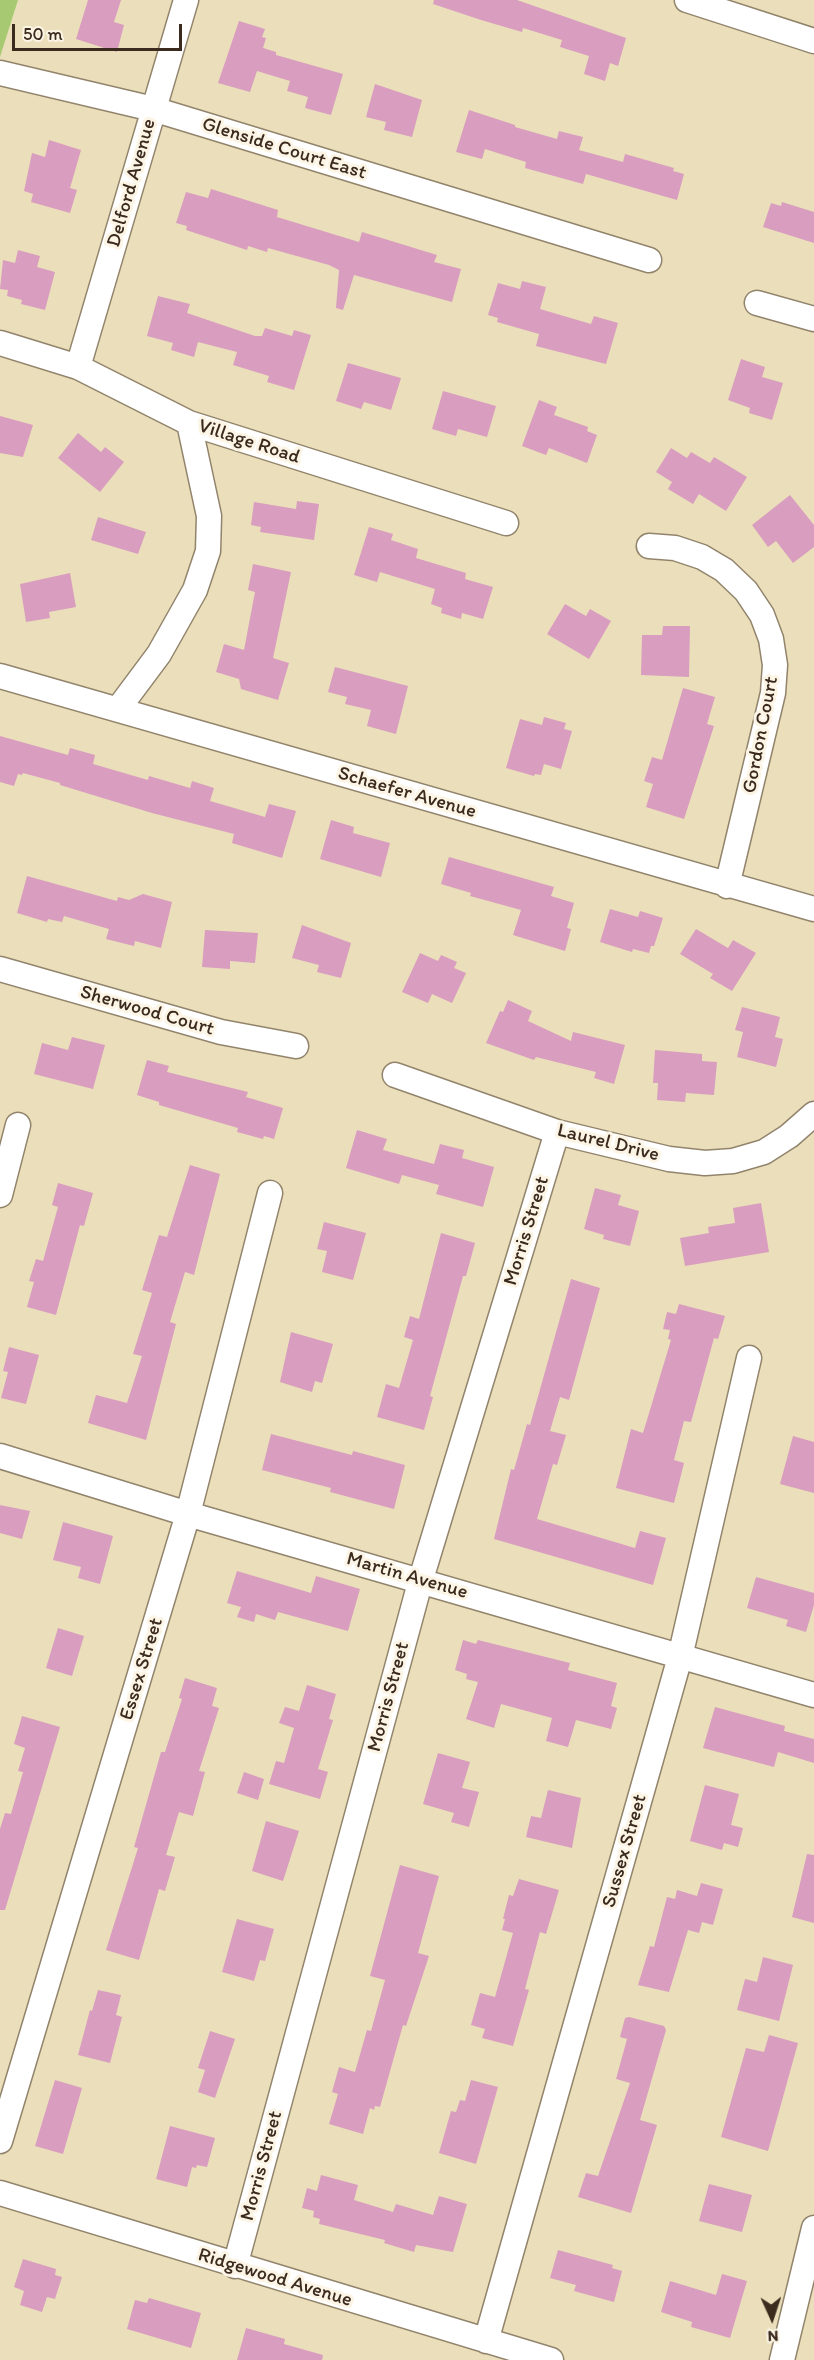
<!DOCTYPE html>
<html>
<head>
<meta charset="utf-8">
<style>
	body { margin:0 }
	#map { position:relative; width:814px; height:2360px; overflow:hidden; background:#eadfba; font-family:Itim,sans-serif }
	canvas { display:block }
	.north { position:absolute; left:742px; top:2288px; width:60px; height:60px; -webkit-text-stroke:4px #fcf5e5; paint-order:stroke; rotate:177deg; font-size:16px; font-weight:700; line-height:24px; text-align:center; color:#3b2a1e }
	.north::after { content:''; display:block; margin:auto; width:21px; height:27px; background:#3b2a1e; clip-path:polygon(50% 0,100% 100%,50% 72%,0 100%) }
	.scale { position:absolute; left:12px; top:24px; width:170px; height:27px; box-sizing:border-box; border:3px solid #3b2a1e; border-top:0; padding-left:8px; font-size:18px; line-height:21px; white-space:nowrap; color:#3b2a1e; -webkit-text-stroke:4px #fcf5e5; paint-order:stroke }
</style>
</head>
<body>
<div id="map">
<canvas width="814" height="2360"></canvas>
<div class="north">N</div>
<div class="scale">50 m</div>
</div>
<script>
const c = document.querySelector('canvas').getContext('2d');
c.lineJoin = 'round';
function fill(path, color) { c.fillStyle = color; c.fill(path, 'evenodd'); }
const toPath = rows => new Path2D(rows.map(r => 'M' + r).join(''));
function strokePath(path, color, width, dash) { c.strokeStyle = color; c.lineWidth = width; c.lineCap = dash ? 'butt' : 'round'; c.setLineDash(dash || []); c.stroke(path); }
function write(font, color, halo, rows, align = 'center') {
  c.font = font + ' Itim,sans-serif'; c.lineWidth = 6; c.setLineDash([]); c.textBaseline = 'middle'; c.strokeStyle = halo; c.fillStyle = color; for (const [text, x, y, turn = 0] of rows) {
    c.save(); c.translate(x, y); c.rotate((+turn || 0) * Math.PI / 180); c.textAlign = isNaN(turn) ? turn : align; if (halo) c.strokeText(text, 0, 0); c.fillText(text, 0, 0); c.restore();
  }
}
fill(toPath([
	[0,0,18,0,0,57]
]), '#a7c972');
fill(toPath([
	[88,0,121,0,114,22,124,25,117,52,76,39],
	[434,0,517,0,626,38,618,66,610,63,605,81,584,74,589,56,560,47,562,40,523,28,522,32,481,20,433,4],
	[239,21,265,29,262,37,266,38,263,48,276,52,276,55,343,74,331,115,305,108,308,97,287,91,290,81,257,71,250,92,218,83],
	[375,84,422,100,412,137,384,130,386,122,366,117],
	[469,110,515,125,515,127,557,139,559,131,583,137,579,150,623,162,625,154,674,168,673,171,684,174,677,200,586,174,583,184,525,168,526,162,485,149,482,159,456,152],
	[49,140,81,150,70,188,77,190,70,213,31,202,33,194,24,191,32,153,45,157],
	[211,189,278,210,277,217,359,242,362,232,437,255,434,262,461,269,452,302,354,275,343,310,336,308,339,270,329,265,268,248,267,252,248,246,247,250,186,230,187,226,176,223,186,192,208,198],
	[782,202,814,212,814,243,763,227,771,203,781,206],
	[18,250,40,256,37,267,55,272,45,310,21,304,22,300,7,296,8,290,0,289,3,260,15,263],
	[522,281,546,287,540,309,591,324,594,316,618,323,606,364,536,346,539,334,497,322,498,318,488,315,498,283,520,289],
	[158,296,190,304,187,313,255,336,262,336,265,328,292,336,294,330,311,335,294,390,267,382,269,376,233,365,237,352,198,342,194,357,171,350,173,343,147,336],
	[741,359,765,367,762,377,783,383,772,420,749,413,750,408,728,400],
	[348,363,401,378,391,410,364,402,361,409,336,401],
	[443,391,496,406,487,437,458,429,456,436,432,429],
	[539,400,557,407,554,415,588,427,587,431,597,435,587,463,549,448,546,455,522,446],
	[0,416,33,425,23,457,0,453],
	[78,433,101,452,105,447,124,462,100,492,58,458],
	[671,448,687,458,691,452,710,463,714,457,747,477,726,511,699,494,693,504,668,489,672,482,656,472],
	[790,495,814,525,814,547,793,563,776,541,768,547,752,525],
	[297,501,319,504,314,540,260,532,261,527,251,525,254,502,296,509],
	[98,517,146,532,138,554,91,540],
	[369,527,393,534,391,540,418,549,416,558,466,573,465,579,493,587,483,619,462,613,461,619,441,613,442,608,431,604,435,589,380,572,377,582,354,575],
	[253,564,291,572,273,658,289,663,278,700,241,689,239,679,216,672,224,644,244,650,255,592,248,590],
	[70,573,76,607,49,612,50,618,26,622,20,584],
	[565,604,586,616,590,609,611,621,589,659,547,634],
	[663,626,690,626,689,677,641,675,642,635,662,635],
	[335,667,408,686,396,734,367,726,371,710,345,704,347,697,328,692],
	[683,688,715,697,707,724,714,726,684,819,646,807,653,784,644,781,652,757,662,760],
	[544,717,566,723,564,729,572,731,561,769,544,764,541,775,535,774,534,776,506,768,520,719,542,725],
	[0,736,68,755,70,748,95,755,93,764,148,780,149,776,190,788,192,781,214,788,210,801,265,817,269,804,296,811,282,858,232,843,234,834,152,813,60,785,60,783,23,773,22,775,18,774,14,786,0,782],
	[331,820,354,827,353,833,390,843,381,877,320,859],
	[449,857,554,887,551,896,574,903,567,928,571,929,565,951,513,935,521,910,470,896,471,893,441,884],
	[27,876,117,901,118,897,129,900,143,894,172,902,161,948,135,941,134,946,106,939,109,929,64,916,62,922,48,919,47,922,17,913],
	[610,909,638,917,640,911,663,918,654,946,651,946,649,953,633,949,632,952,600,942],
	[302,925,351,943,341,978,317,972,319,965,292,958],
	[696,929,728,948,733,940,756,953,732,991,710,978,713,974,680,954],
	[205,930,258,933,255,963,230,961,230,969,202,967],
	[420,953,438,961,441,955,457,962,454,968,466,973,452,1003,432,994,428,1003,402,992],
	[508,1000,532,1011,528,1021,571,1041,573,1032,625,1045,614,1084,594,1078,596,1072,536,1057,534,1060,486,1043,500,1011,503,1012],
	[742,1007,780,1017,775,1037,783,1039,776,1067,737,1057,743,1032,735,1030],
	[72,1037,105,1045,93,1089,34,1074,42,1043,68,1050],
	[655,1050,702,1054,702,1061,717,1062,714,1095,686,1093,685,1102,657,1100,658,1083,653,1083],
	[147,1060,169,1066,167,1072,248,1092,246,1097,283,1108,274,1139,264,1136,263,1139,237,1132,238,1128,159,1105,159,1102,137,1095],
	[357,1130,387,1139,383,1150,434,1164,440,1144,464,1150,462,1158,494,1167,483,1207,436,1194,439,1185,402,1175,399,1184,346,1168],
	[190,1165,220,1174,194,1275,185,1272,170,1322,176,1324,146,1440,88,1423,96,1395,127,1403,142,1356,133,1354,152,1293,142,1290,159,1235,167,1237],
	[58,1183,93,1193,84,1226,80,1225,56,1315,27,1307,34,1282,29,1281,36,1259,43,1261,58,1207,52,1205],
	[595,1188,621,1195,618,1205,639,1211,630,1246,603,1239,604,1235,584,1229],
	[761,1203,769,1252,685,1266,680,1238,709,1233,708,1227,735,1223,733,1208],
	[324,1222,366,1233,353,1280,322,1272,327,1251,317,1249],
	[441,1233,475,1243,466,1276,463,1276,430,1396,433,1397,424,1430,377,1417,386,1384,399,1388,413,1340,404,1337,410,1316,419,1319],
	[571,1279,600,1288,569,1400,560,1397,550,1431,566,1435,557,1465,553,1464,537,1519,635,1548,640,1531,666,1538,653,1585,494,1539,511,1469,514,1470,527,1424,530,1425],
	[679,1304,725,1316,718,1339,714,1338,691,1422,684,1421,674,1460,684,1463,674,1503,616,1488,631,1429,643,1433,671,1340,668,1339,670,1330,663,1329,667,1312,676,1314],
	[291,1332,333,1344,322,1383,315,1381,312,1392,280,1382],
	[9,1347,39,1355,26,1404,1,1398,8,1372,3,1371],
	[271,1434,352,1455,353,1451,405,1465,394,1509,330,1492,331,1488,262,1470],
	[793,1436,814,1442,814,1493,780,1484],
	[0,1505,30,1511,22,1539,0,1533],
	[63,1522,113,1536,100,1584,78,1578,81,1567,53,1560],
	[237,1571,311,1593,316,1576,360,1589,348,1631,278,1612,275,1620,256,1614,254,1622,237,1617,241,1607,227,1603],
	[756,1577,814,1593,814,1605,806,1632,786,1626,788,1620,747,1608],
	[58,1628,84,1636,72,1676,46,1668],
	[463,1640,476,1644,478,1640,570,1663,568,1670,617,1683,611,1706,617,1708,611,1729,576,1720,568,1747,546,1741,552,1718,501,1704,494,1728,466,1719,478,1682,466,1679,467,1674,455,1670],
	[185,1678,217,1688,212,1706,219,1708,199,1771,205,1772,193,1816,179,1812,166,1855,175,1857,165,1891,159,1889,139,1960,106,1950,138,1848,134,1847,161,1752,165,1752,182,1699,179,1698],
	[307,1685,336,1694,329,1719,333,1720,318,1769,328,1772,320,1799,269,1784,276,1761,284,1763,294,1728,279,1723,285,1707,299,1711],
	[715,1707,785,1726,784,1731,814,1739,814,1763,778,1752,774,1767,703,1748],
	[22,1716,60,1727,5,1910,0,1910,0,1829,5,1813,11,1814,23,1772,18,1771,25,1748,14,1744],
	[438,1753,470,1762,462,1788,479,1792,469,1827,451,1822,454,1813,423,1804],
	[244,1772,264,1779,258,1800,237,1793],
	[705,1785,739,1794,731,1825,743,1828,738,1847,724,1843,722,1850,690,1841],
	[548,1790,581,1798,572,1848,526,1837,531,1816,541,1818],
	[266,1821,299,1831,283,1881,252,1871],
	[807,1854,814,1855,814,1923,792,1917],
	[400,1865,439,1876,418,1953,429,1956,406,2026,403,2025,380,2107,375,2106,374,2110,370,2108,363,2134,329,2124,338,2094,332,2092,339,2067,355,2072,367,2030,371,2031,385,1980,370,1976],
	[519,1879,559,1890,546,1934,540,1932,525,1989,529,1990,513,2046,482,2038,485,2029,471,2025,480,1993,495,1997,513,1933,502,1930,505,1919,503,1919,509,1895,513,1896],
	[701,1883,723,1889,713,1925,702,1922,699,1933,688,1930,669,1992,638,1985,650,1946,654,1947,667,1897,675,1899,677,1890,697,1896],
	[237,1919,274,1929,265,1961,260,1960,254,1981,222,1972],
	[763,1957,793,1965,779,2021,737,2010,745,1979,757,1982],
	[98,1990,121,1995,116,2015,122,2017,110,2063,78,2055,90,2010,92,2011],
	[629,2017,664,2026,666,2030,640,2120,657,2125,631,2213,578,2197,586,2173,598,2176,630,2083,616,2079,627,2039,620,2037,625,2018],
	[210,2031,235,2039,215,2098,198,2092,205,2070,198,2068],
	[769,2035,798,2043,768,2151,721,2137,746,2048,764,2052],
	[55,2080,82,2088,63,2154,35,2146],
	[471,2080,498,2087,476,2164,439,2153,451,2111,456,2112,460,2100,465,2101],
	[170,2126,215,2138,207,2167,197,2165,196,2168,192,2167,187,2187,156,2179],
	[321,2175,358,2185,354,2200,393,2212,396,2204,433,2215,439,2196,467,2204,453,2252,416,2245,414,2252,384,2243,385,2240,319,2224,320,2219,313,2217,314,2211,302,2208,307,2188,317,2191],
	[709,2184,752,2195,742,2232,699,2221],
	[558,2250,613,2265,612,2268,622,2271,614,2302,574,2291,576,2285,550,2278],
	[23,2259,56,2269,55,2275,62,2277,55,2299,47,2297,42,2312,20,2305,24,2291,14,2287],
	[722,2274,747,2281,730,2338,691,2327,692,2322,661,2312,670,2281,716,2295],
	[149,2298,201,2313,191,2348,127,2329,135,2300,147,2303],
	[246,2328,285,2339,284,2344,323,2355,322,2360,237,2360]
]), '#d99dbf');
const minor = toPath([
	[687,0,814,41],
	[0,73,153,109,649,260],
	[757,303,814,319],
	[0,343,78,367,189,423,506,523],
	[78,367,186,0],
	[649,546,675,548,702,557,724,570,746,591,762,615,771,639,775,665,773,693,727,886],
	[0,676,814,909],
	[118,709,159,654,195,590,208,551,209,516,189,423],
	[0,969,221,1032,296,1046],
	[395,1075,557,1132,669,1159,705,1163,733,1161,764,1152,789,1136,814,1114],
	[0,1195,18,1125],
	[0,1456,188,1514,814,1695],
	[0,2141,188,1514,270,1193],
	[0,2193,551,2360],
	[235,2266,421,1579,557,1132],
	[486,2341,680,1657,749,1358],
	[782,2360,814,2228]
]);
strokePath(minor, '#92846c', 27);
strokePath(minor, '#fff', 24);
write('20px', '#3b2a1e', '#fcf5e5', [
	["Glenside Court East",284,149,17],
	["Delford Avenue",132,183,-74],
	["Village Road",249,442,18],
	["Gordon Court",761,735,-79],
	["Schaefer Avenue",407,793,16],
	["Sherwood Court",147,1011,16],
	["Laurel Drive",608,1143,14],
	["Morris Street",527,1231,-73],
	["Martin Avenue",407,1576,16],
	["Essex Street",142,1669,-73],
	["Morris Street",389,1697,-75],
	["Sussex Street",625,1851,-74],
	["Morris Street",262,2166,-75],
	["Ridgewood Avenue",275,2278,17]
]);
</script>
</body>
</html>
